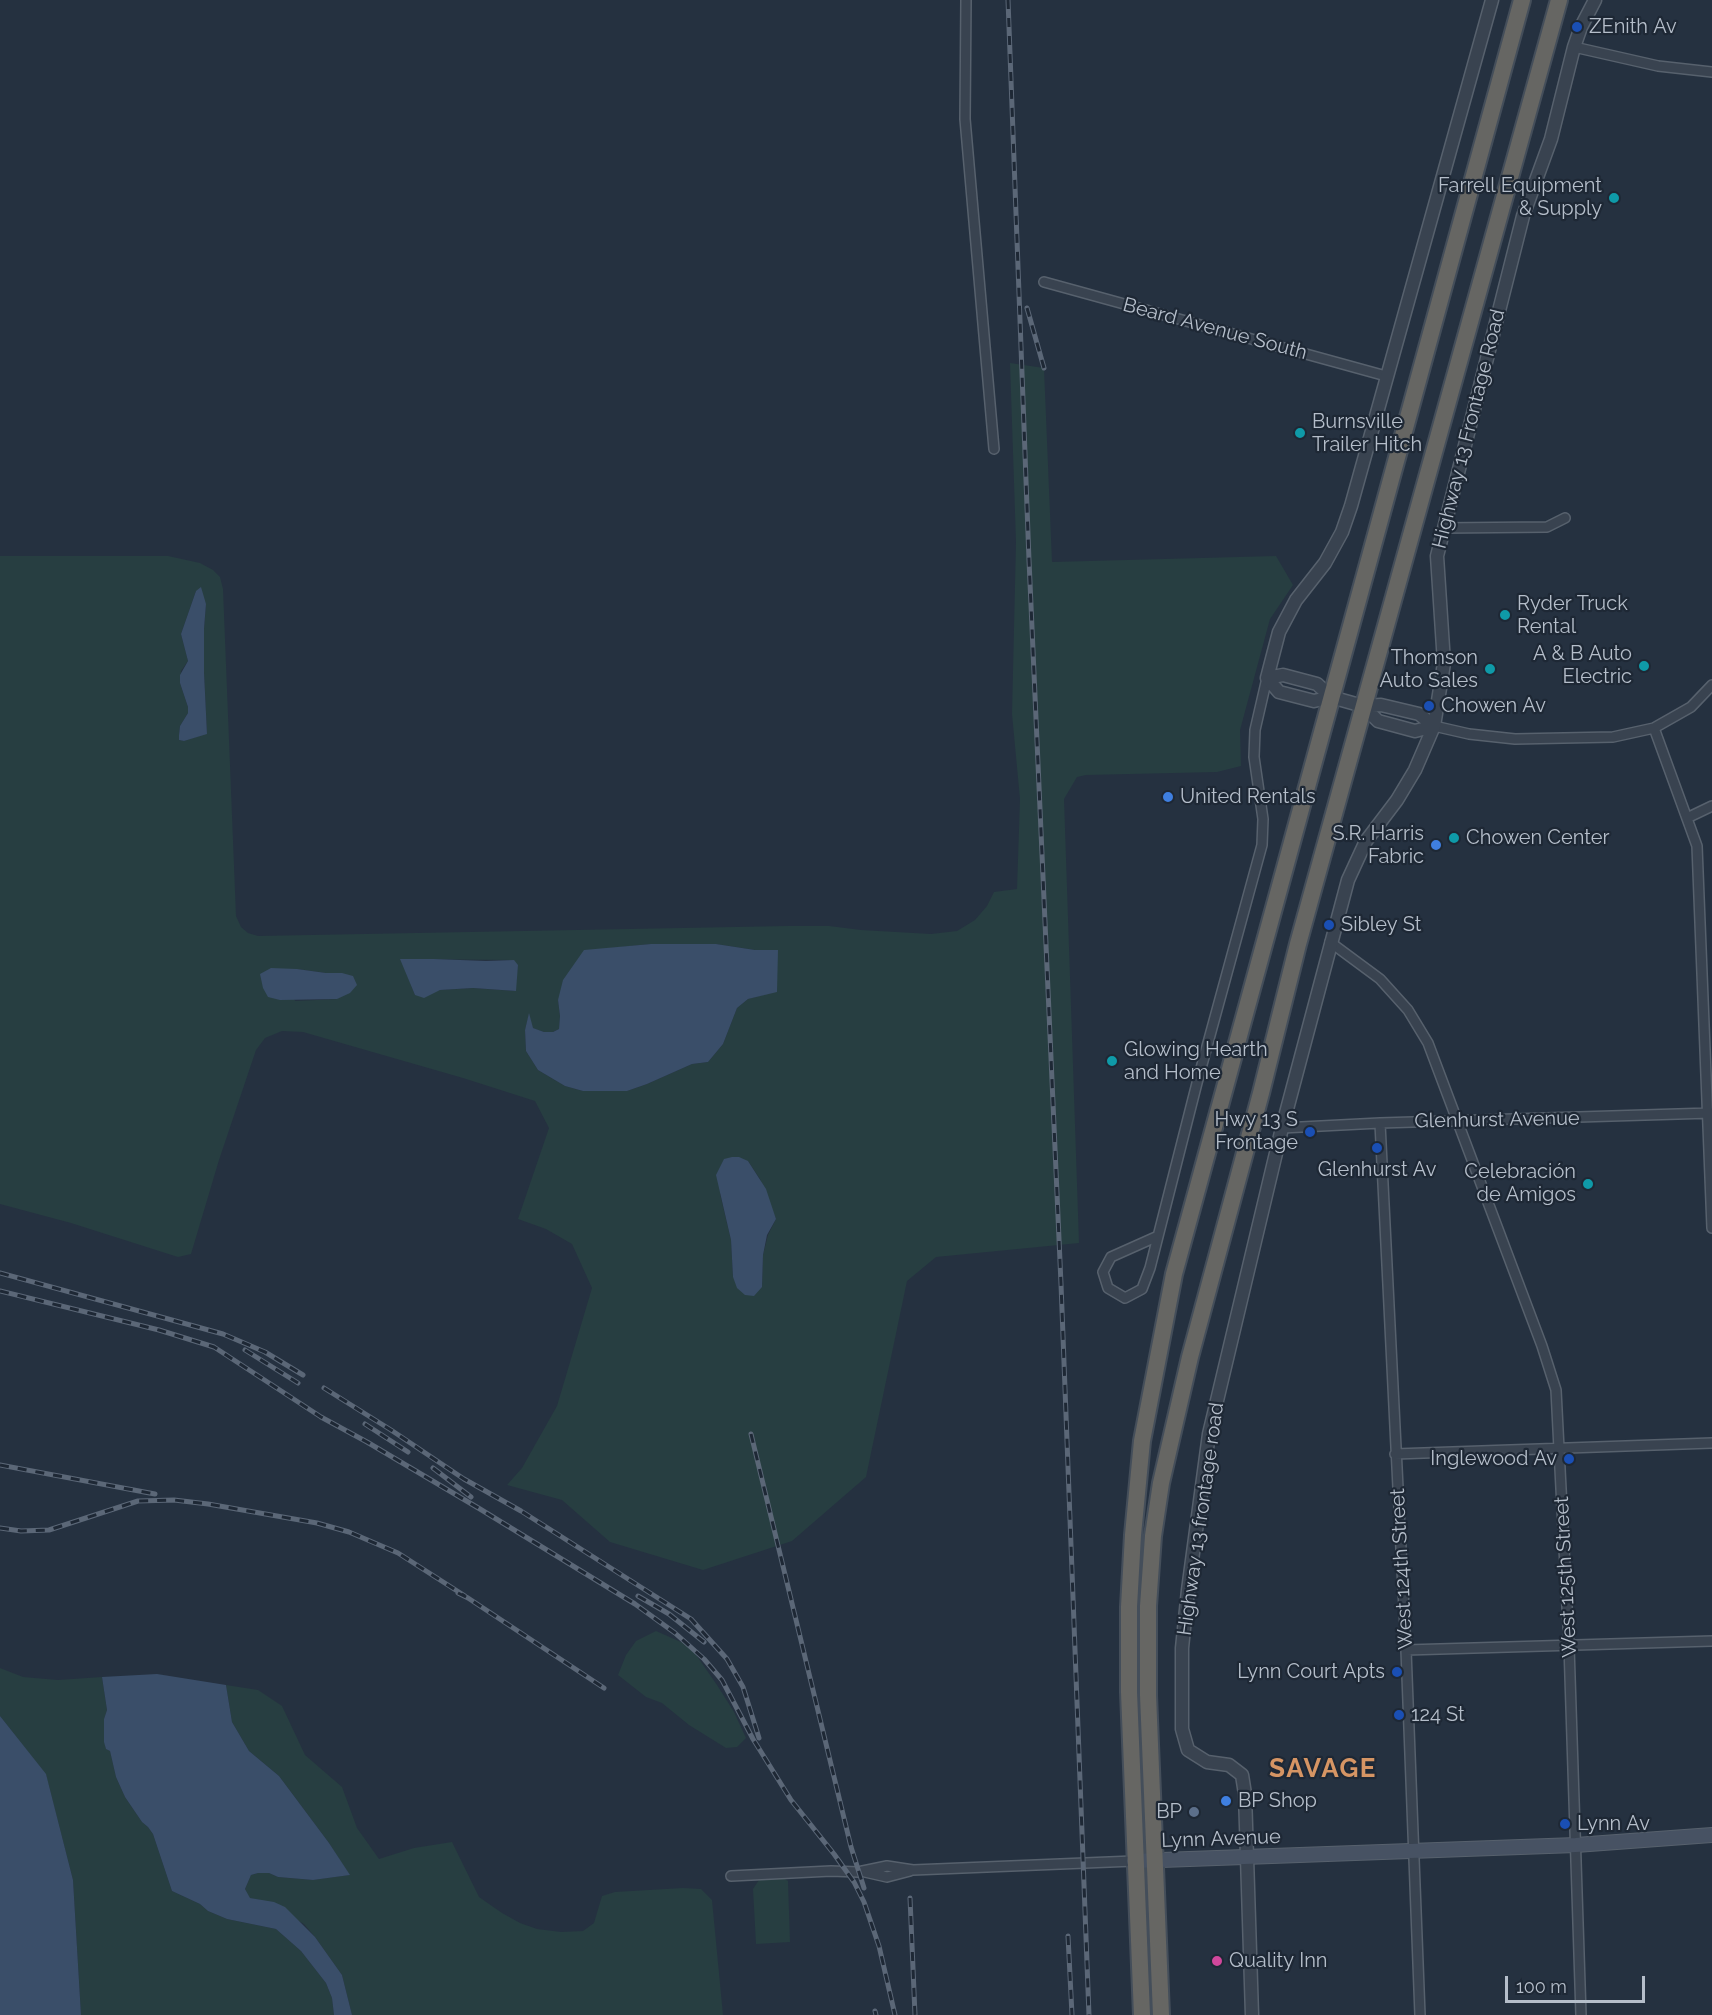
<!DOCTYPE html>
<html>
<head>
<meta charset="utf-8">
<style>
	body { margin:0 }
	#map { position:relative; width:1712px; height:2015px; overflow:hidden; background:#253140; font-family:Raleway,sans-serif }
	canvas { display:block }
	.scale { position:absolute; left:1505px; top:1976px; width:140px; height:27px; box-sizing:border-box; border:3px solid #b5beca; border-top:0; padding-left:8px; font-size:18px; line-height:21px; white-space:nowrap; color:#b5beca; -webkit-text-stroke:4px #1e2835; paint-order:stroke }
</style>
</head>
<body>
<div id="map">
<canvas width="1712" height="2015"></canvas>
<div class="scale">100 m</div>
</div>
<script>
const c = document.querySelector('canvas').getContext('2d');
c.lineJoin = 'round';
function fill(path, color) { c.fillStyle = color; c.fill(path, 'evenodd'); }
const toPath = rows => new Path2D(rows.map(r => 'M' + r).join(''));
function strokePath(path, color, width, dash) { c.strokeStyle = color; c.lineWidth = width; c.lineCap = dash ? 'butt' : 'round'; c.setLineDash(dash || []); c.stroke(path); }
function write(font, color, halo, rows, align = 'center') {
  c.font = font + ' Raleway,sans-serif'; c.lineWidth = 4.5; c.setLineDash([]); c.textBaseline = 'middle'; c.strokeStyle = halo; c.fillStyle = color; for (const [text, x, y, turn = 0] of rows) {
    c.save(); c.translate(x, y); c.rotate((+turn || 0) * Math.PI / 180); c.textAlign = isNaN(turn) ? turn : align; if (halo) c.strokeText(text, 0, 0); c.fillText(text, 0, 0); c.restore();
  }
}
fill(toPath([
	[1010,363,1044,368,1052,562,1276,556,1293,585,1270,619,1240,730,1241,766,1217,772,1086,775,1077,777,1064,799,1079,1243,936,1257,907,1281,866,1477,792,1541,703,1570,610,1542,562,1500,507,1485,522,1468,557,1406,592,1288,572,1244,546,1229,518,1219,549,1128,535,1101,463,1078,303,1032,282,1031,265,1038,256,1050,219,1160,191,1254,178,1257,71,1223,0,1204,0,556,168,556,200,563,213,570,220,577,223,589,236,916,241,927,248,933,258,936,788,926,829,926,861,930,931,934,957,931,975,920,987,906,994,892,1017,889,1020,799,1012,714,1016,542],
	[196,591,206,604,204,629,204,672,207,733,184,741,179,740,179,735,180,726,188,713,188,707,180,683,181,671,188,661,181,634],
	[651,944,716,944,755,950,777,950,777,991,748,999,737,1008,723,1044,708,1062,692,1064,647,1084,627,1091,583,1091,565,1086,538,1070,526,1051,525,1030,529,1015,532,1028,544,1032,553,1032,559,1029,560,1016,558,1000,611,948],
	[401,959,513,960,518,965,515,991,473,988,440,990,415,995],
	[287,969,297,969,326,973,342,973,337,999,295,1001],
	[748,1161,760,1179,776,1219,768,1235,763,1255,762,1287,733,1277,731,1240,720,1194],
	[656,1631,690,1646,717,1685,734,1712,746,1738,737,1747,726,1748,689,1725,662,1703,646,1697,618,1675,626,1655,636,1641],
	[0,1668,23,1677,58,1680,102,1677,107,1710,104,1719,106,1749,110,1751,116,1777,125,1797,142,1822,148,1827,153,1834,172,1891,200,1904,208,1911,227,1919,276,1929,301,1951,326,1983,332,1998,334,2015,81,2015,73,1880,46,1775,0,1716],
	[226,1685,258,1690,282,1706,305,1755,342,1787,357,1828,379,1859,414,1848,452,1842,479,1897,502,1913,520,1923,537,1929,561,1932,583,1931,594,1923,602,1896,615,1892,683,1888,701,1889,712,1900,723,2015,352,2015,342,1975,315,1937,304,1924,260,1900,249,1898,245,1889,251,1875,258,1873,269,1873,278,1877,313,1880,349,1875,329,1843,279,1776,249,1751,232,1722],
	[782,1877,788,1881,790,1942,756,1944,753,1889,759,1880]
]), '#273e41');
fill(toPath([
	[201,587,206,604,204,629,204,672,207,734,184,741,179,740,179,735,180,726,188,713,188,707,180,683,180,675,188,661,181,634,196,591],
	[651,944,716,944,755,950,778,950,777,992,748,999,737,1008,723,1044,708,1062,692,1064,647,1084,627,1091,583,1091,565,1086,538,1070,526,1051,525,1030,529,1013,533,1028,544,1032,553,1032,559,1029,560,1016,558,1000,563,980,584,950],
	[400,959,434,959,486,961,514,960,518,965,516,991,473,988,440,990,424,998,415,995],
	[271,968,297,969,326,973,342,973,353,976,357,985,350,993,337,999,280,1000,268,997,263,988,260,974],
	[732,1157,739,1157,748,1161,766,1189,776,1219,767,1235,763,1255,762,1287,754,1296,745,1295,737,1288,733,1277,731,1240,716,1175,724,1159],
	[157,1674,226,1685,232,1722,249,1751,279,1776,329,1843,350,1875,313,1880,278,1877,269,1873,258,1873,251,1875,245,1889,250,1898,274,1902,285,1907,315,1937,342,1975,352,2015,334,2015,332,1998,326,1983,301,1951,276,1929,227,1919,208,1911,200,1904,172,1891,153,1834,148,1827,142,1822,125,1797,116,1777,110,1751,106,1749,104,1742,104,1719,107,1710,102,1677],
	[0,1716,46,1774,73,1880,81,2015,0,2015]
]), '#3a4e69');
const minor = toPath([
	[966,0,965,119,994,449],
	[1574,47,1658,66,1712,72],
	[1044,282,1386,376],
	[1444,528,1547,527,1565,518],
	[1434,726,1469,734,1515,739,1613,737,1654,728,1691,707,1712,685],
	[1654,728,1697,846,1712,1228],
	[1687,818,1712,806],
	[1330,942,1380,979,1408,1010,1428,1043,1542,1346,1556,1390,1569,1646,1581,2015],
	[1380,1123,1406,1650,1420,2015],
	[1282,1128,1380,1123,1711,1113],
	[1158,1236,1111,1257,1103,1272,1108,1288,1125,1298,1142,1289,1150,1268,1197,1083,1262,845,1263,819,1254,757,1255,730,1267,678],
	[1395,1454,1712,1443],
	[1406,1650,1712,1641],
	[865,1872,887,1877,910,1871],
	[731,1876,831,1871,858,1872,887,1866,913,1870,1134,1861]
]);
const tertiary = toPath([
	[1267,678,1279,632,1296,600,1325,563,1342,532,1351,506,1492,0],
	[1267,678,1283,675,1317,684,1331,697,1363,706,1381,705,1419,714,1434,726],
	[1267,678,1279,692,1314,701,1331,697],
	[1363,706,1378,721,1415,731,1434,726],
	[1252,2015,1245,1794,1242,1775,1229,1765,1207,1762,1188,1750,1182,1729,1182,1648,1188,1590,1209,1434,1282,1128,1348,880,1366,841,1397,800,1415,770,1434,726,1444,663,1437,556,1523,216,1551,139,1574,47,1581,27,1595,0]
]);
const secondary = toPath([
	[1134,1861,1576,1845,1712,1835]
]);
const trunk = toPath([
	[1142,2015,1129,1692,1129,1607,1133,1535,1142,1441,1174,1274,1522,0],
	[1161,2015,1148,1695,1148,1606,1153,1536,1161,1483,1190,1357,1261,1093,1298,944,1559,0]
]);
strokePath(minor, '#57616d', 12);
strokePath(tertiary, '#57616d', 15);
strokePath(secondary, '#57616d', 16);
strokePath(trunk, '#444e5a', 20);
strokePath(minor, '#394350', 9);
strokePath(tertiary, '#394350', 12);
strokePath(secondary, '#475263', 14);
strokePath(trunk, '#666663', 16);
const rail = toPath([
	[1008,0,1029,560,1061,1284,1089,2015],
	[1027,308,1044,368],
	[0,1273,223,1334,265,1352,303,1375],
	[0,1291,159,1330,214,1347,321,1417,367,1442,480,1509,635,1604,675,1633,704,1659,722,1680,753,1739,791,1800,834,1854,854,1882,864,1902,879,1946,895,2015],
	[245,1350,298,1383],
	[324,1388,391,1430,464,1479,521,1511,691,1619,727,1659,743,1687,759,1738],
	[365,1424,408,1452],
	[751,1434,851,1847,864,1888],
	[0,1465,155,1494],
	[433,1468,471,1497],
	[0,1528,21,1531,49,1530,138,1501,174,1500,208,1504,317,1523,349,1532,398,1553,465,1596],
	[458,1593,468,1598,604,1688],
	[638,1596,669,1614,704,1642],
	[910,1898,915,2015],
	[1068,1936,1072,2015],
	[875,2011,876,2015]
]);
strokePath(rail, '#5b6777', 5);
strokePath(rail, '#1e2835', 3, [9]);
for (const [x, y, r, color] of [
	[1577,27,6,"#1a4fb4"],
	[1614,198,6,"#0f9aa8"],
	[1300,433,6,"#0f9aa8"],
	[1505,615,6,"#0f9aa8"],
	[1644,666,6,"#0f9aa8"],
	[1490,669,6,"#0f9aa8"],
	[1429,706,6,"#1a4fb4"],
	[1168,797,6,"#3f7fe0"],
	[1454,838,6,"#0f9aa8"],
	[1436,845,6,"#3f7fe0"],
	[1329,925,6,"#1a4fb4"],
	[1112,1061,6,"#0f9aa8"],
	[1310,1132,6,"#1a4fb4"],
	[1377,1148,6,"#1a4fb4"],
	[1588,1184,6,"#0f9aa8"],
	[1569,1459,6,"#1a4fb4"],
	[1397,1672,6,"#1a4fb4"],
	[1399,1715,6,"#1a4fb4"],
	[1226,1801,6,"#3f7fe0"],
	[1194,1812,6,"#5c6f8a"],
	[1565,1824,6,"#1a4fb4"],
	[1217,1961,6,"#d1479c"]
]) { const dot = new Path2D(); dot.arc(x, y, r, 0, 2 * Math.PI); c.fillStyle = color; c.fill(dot); strokePath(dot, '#1e2835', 2); }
write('20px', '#b5beca', '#1e2835', [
	["ZEnith Av",1589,27],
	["Farrell Equipment",1602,186,"right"],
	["& Supply",1602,209,"right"],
	["Burnsville",1312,422],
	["Trailer Hitch",1312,445],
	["Ryder Truck",1517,604],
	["Rental",1517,627],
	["A & B Auto",1632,654,"right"],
	["Electric",1632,677,"right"],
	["Thomson",1478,658,"right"],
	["Auto Sales",1478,681,"right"],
	["Chowen Av",1441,706],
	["United Rentals",1180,797],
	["S.R. Harris",1424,834,"right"],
	["Fabric",1424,857,"right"],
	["Chowen Center",1466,838],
	["Sibley St",1341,925],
	["Glowing Hearth",1124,1050],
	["and Home",1124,1073],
	["Hwy 13 S",1298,1120,"right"],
	["Frontage",1298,1143,"right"],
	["Glenhurst Av",1377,1170,"center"],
	["Celebración",1576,1172,"right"],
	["de Amigos",1576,1195,"right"],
	["Inglewood Av",1557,1459,"right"],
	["Lynn Court Apts",1385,1672,"right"],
	["124 St",1411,1715],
	["BP Shop",1238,1801],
	["BP",1182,1812,"right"],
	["Lynn Av",1577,1824],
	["Quality Inn",1229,1961]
], 'left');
write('20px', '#b5beca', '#1e2835', [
	["Beard Avenue South",1215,329,15],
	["Highway 13 Frontage Road",1469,429,-76],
	["Glenhurst Avenue",1497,1120,-1],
	["Highway 13 frontage road",1201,1519,-82],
	["West 124th Street",1402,1569,-93],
	["West 125th Street",1566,1577,-93],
	["Lynn Avenue",1221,1839,-2]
]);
c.letterSpacing = '1.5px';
write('bold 26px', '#d69564', '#1e2835', [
	["SAVAGE",1323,1769]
]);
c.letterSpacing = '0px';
</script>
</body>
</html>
